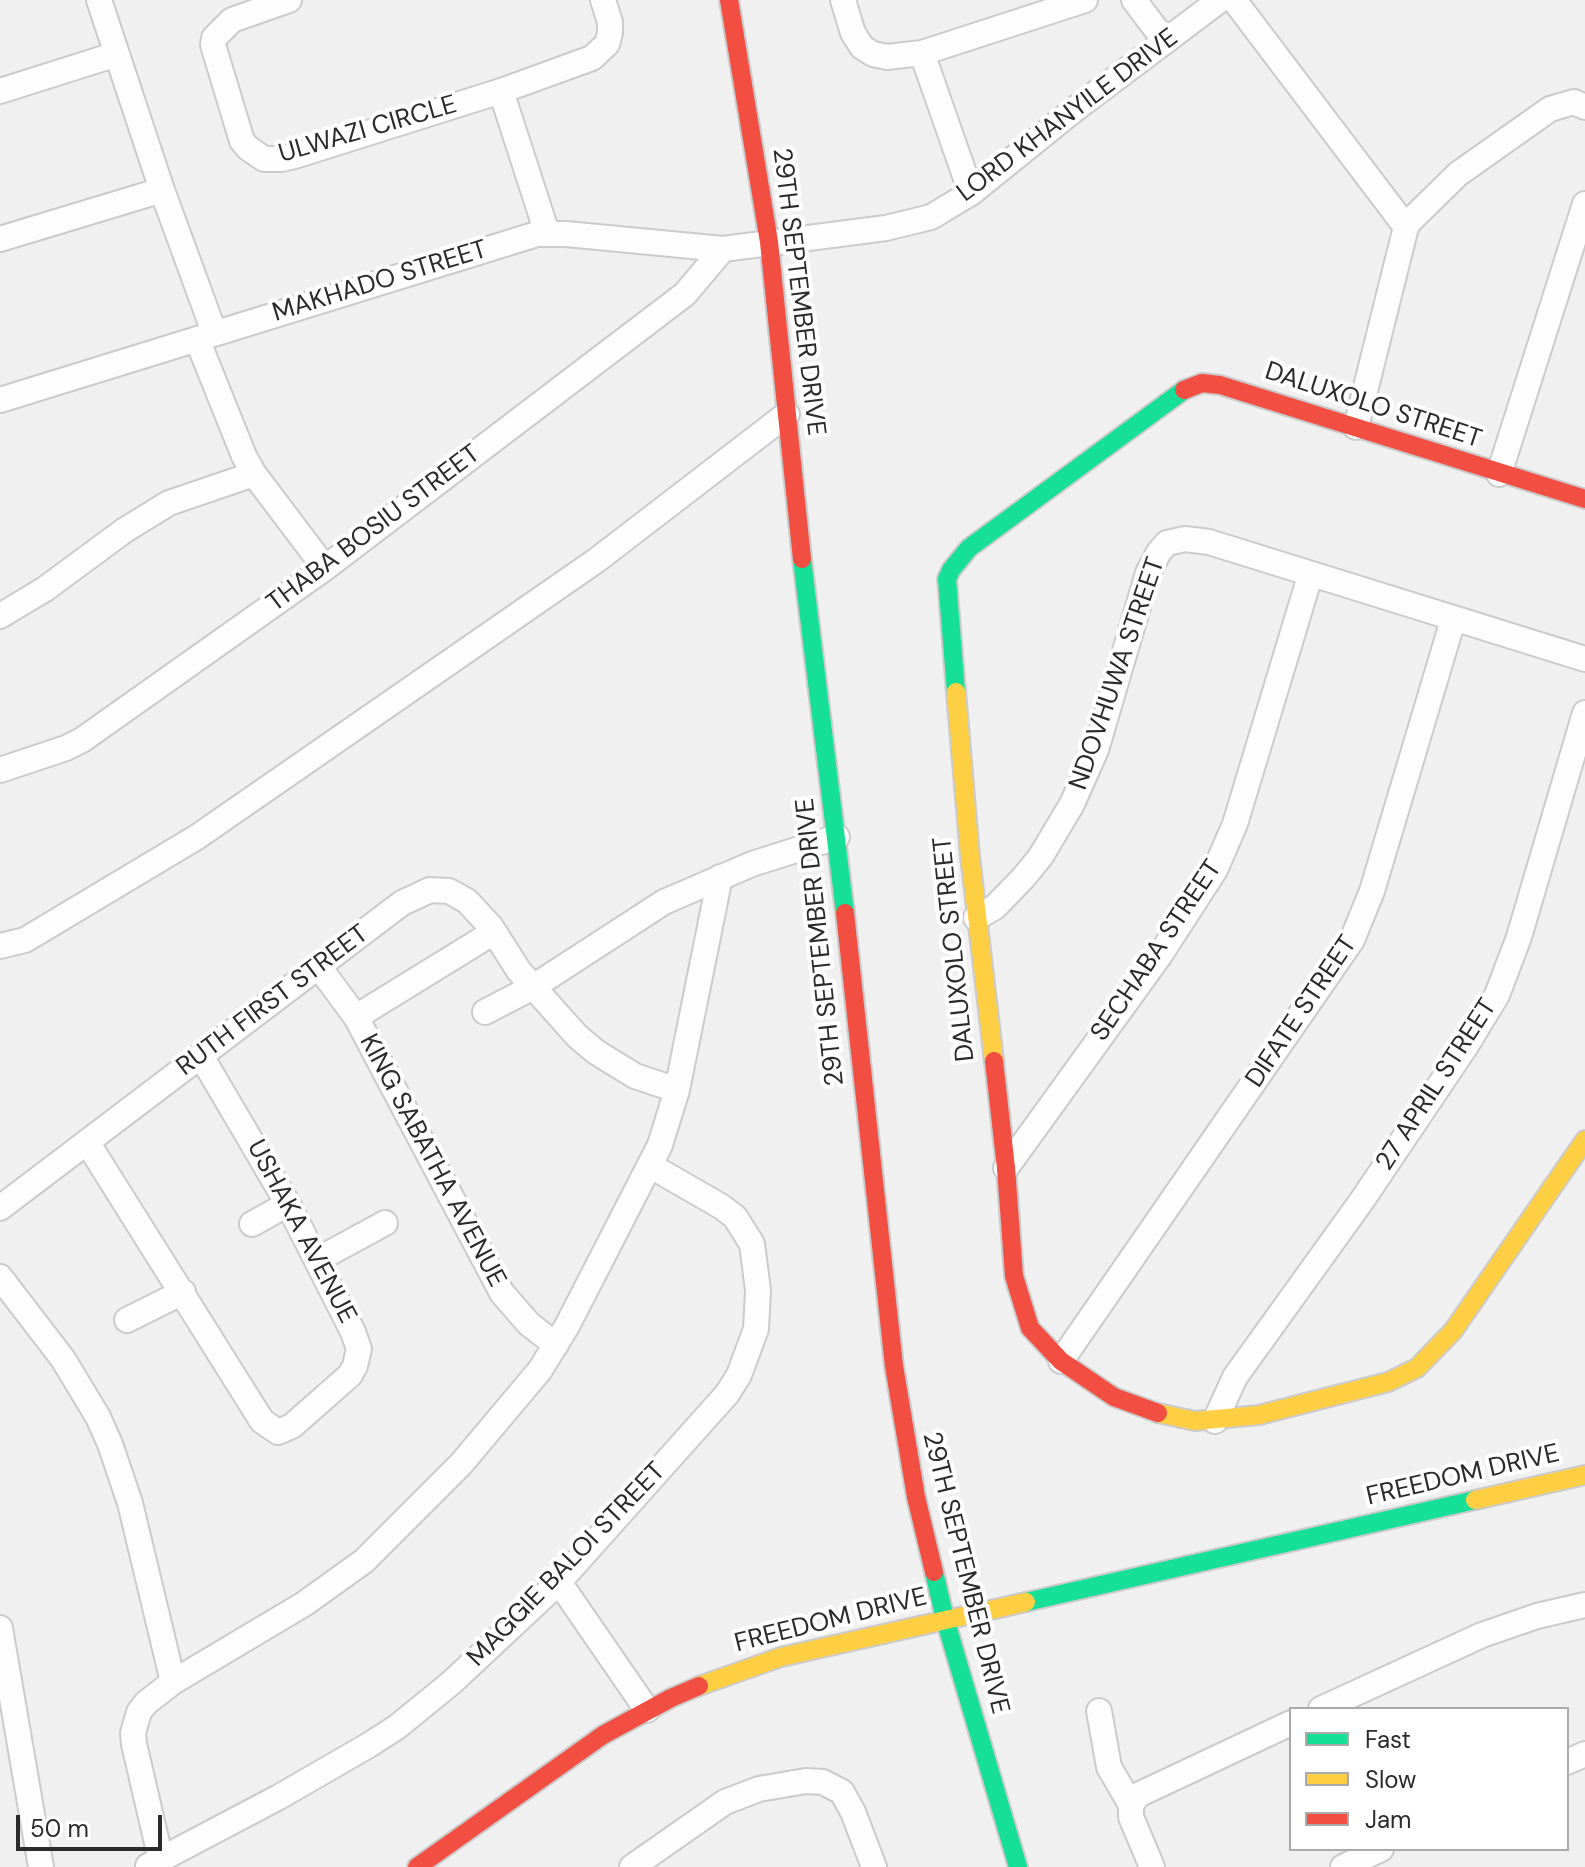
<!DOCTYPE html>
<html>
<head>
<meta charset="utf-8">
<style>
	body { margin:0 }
	#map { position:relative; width:1585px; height:1867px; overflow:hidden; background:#f0f0f0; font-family:"DM Sans",sans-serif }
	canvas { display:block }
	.legend { position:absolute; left:1289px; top:1707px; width:280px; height:144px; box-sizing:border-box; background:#fff; border:2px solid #aaaaab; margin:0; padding:10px 14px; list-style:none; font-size:24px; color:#2b2b2c }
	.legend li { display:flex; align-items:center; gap:16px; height:40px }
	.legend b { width:40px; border:2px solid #aaaaab }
	.scale { position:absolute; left:16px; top:1815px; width:146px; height:36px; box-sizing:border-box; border:4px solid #2b2b2c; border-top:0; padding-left:10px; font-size:24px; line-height:28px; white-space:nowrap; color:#2b2b2c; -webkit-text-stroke:6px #fff; paint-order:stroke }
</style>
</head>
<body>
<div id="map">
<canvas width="1585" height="1867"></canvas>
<ul class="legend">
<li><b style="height:10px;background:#16e098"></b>Fast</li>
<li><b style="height:10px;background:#ffcf43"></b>Slow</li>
<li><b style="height:10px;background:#f24e42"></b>Jam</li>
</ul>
<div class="scale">50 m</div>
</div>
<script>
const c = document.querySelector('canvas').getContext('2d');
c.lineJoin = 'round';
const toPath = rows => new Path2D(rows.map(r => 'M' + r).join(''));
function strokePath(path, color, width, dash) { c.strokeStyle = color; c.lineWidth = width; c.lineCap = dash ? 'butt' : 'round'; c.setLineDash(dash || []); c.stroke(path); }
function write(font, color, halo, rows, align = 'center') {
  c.font = font + ' "DM Sans",sans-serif'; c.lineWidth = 8; c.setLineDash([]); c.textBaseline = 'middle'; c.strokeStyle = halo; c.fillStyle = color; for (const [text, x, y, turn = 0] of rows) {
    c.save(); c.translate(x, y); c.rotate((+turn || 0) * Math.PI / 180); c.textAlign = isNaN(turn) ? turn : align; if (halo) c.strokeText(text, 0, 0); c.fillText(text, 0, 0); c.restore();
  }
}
const street = toPath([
	[99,0,162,190,214,332],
	[289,0,232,20,214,38,213,45,242,141,248,148,264,159,282,159,298,155,501,91,592,58,607,44,610,33,610,22,603,0],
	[843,0,853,33,862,47,873,54,887,57,922,53,1085,0],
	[1134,0,1165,41],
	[1234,0,1406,227],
	[922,53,971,193],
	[0,91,117,54],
	[501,91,547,233],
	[0,239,162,190],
	[197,339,244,456,254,474,325,568],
	[0,400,537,234,566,234,723,249,886,228,931,217,971,193,1075,109,1220,0],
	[1356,427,1406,227,1410,221,1458,174,1550,109,1574,102,1585,107],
	[1499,474,1585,204],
	[0,616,45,589,125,530,169,503,254,474],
	[0,770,66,748,82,740,325,568,685,294,723,249],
	[976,918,995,907,1024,877,1041,856,1072,804,1096,750,1148,573,1159,552,1167,543,1185,539,1209,542,1585,659],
	[0,946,25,940,197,837,597,560,787,414],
	[319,967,356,1017,502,1293,529,1324,556,1345],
	[485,1012,533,987,664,902,752,864,837,837],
	[356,1017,494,932],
	[87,1142,262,1421,278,1432,292,1426,350,1375,355,1366,359,1349,353,1332,288,1204,201,1056],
	[1006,1168,1160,955,1215,870,1235,824,1310,576],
	[0,1208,402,903,430,890,449,891,467,901,491,927,519,971,577,1036,596,1052,635,1076,677,1090],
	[252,1224,288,1204],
	[317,1260,385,1223],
	[0,1277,63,1359,98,1417,110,1444,130,1503,173,1682],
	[127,1320,183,1292],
	[1061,1361,1352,940,1372,891,1453,620],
	[1215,1421,1235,1377,1363,1199,1466,1046,1497,995,1519,937,1585,713],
	[559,1582,647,1710],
	[0,1628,41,1867],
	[1321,1709,1482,1635,1537,1616,1585,1605],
	[1099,1711,1109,1767,1131,1805],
	[1567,1762,1585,1754],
	[161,1860,134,1744,133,1733,139,1712,146,1703,173,1682,304,1604,364,1561,461,1464,540,1370,567,1326,660,1145,677,1090,720,877],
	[148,1866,279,1797,369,1745,397,1727,451,1683,559,1582,727,1394,739,1375,756,1329,758,1290,752,1244,735,1217,722,1207,651,1166],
	[632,1867,725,1802,759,1789,806,1781,823,1782,842,1792,853,1812,874,1867],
	[1152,1867,1131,1817,1131,1805,1138,1795,1291,1723],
	[1343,1867,1381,1849]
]);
const fast = toPath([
	[802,559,845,913],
	[956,692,947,579,951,570,969,548,1184,390],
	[934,1572,945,1619,1018,1867],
	[1026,1602,1475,1500]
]);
const slow = toPath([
	[956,692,970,856,994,1061],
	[1158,1413,1195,1421,1259,1415,1388,1382,1417,1368,1453,1331,1585,1140],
	[1475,1500,1585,1475],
	[699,1686,781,1657,1026,1602]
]);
const jam = toPath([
	[729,0,769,242,802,559],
	[1184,390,1202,383,1220,385,1585,499],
	[845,913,894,1366,916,1497,934,1572],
	[994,1061,1006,1168,1014,1276,1030,1328,1061,1361,1114,1397,1158,1413],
	[417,1867,603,1735,671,1698,699,1686]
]);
strokePath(street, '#cbcbcb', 28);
strokePath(fast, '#cbcbcb', 22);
strokePath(slow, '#cbcbcb', 22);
strokePath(jam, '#cbcbcb', 22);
strokePath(street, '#fdfdfd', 24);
strokePath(fast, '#16e098', 18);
strokePath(slow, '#ffcf43', 18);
strokePath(jam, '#f24e42', 18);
write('26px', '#2b2b2c', '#fff', [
	["LORD KHANYILE DRIVE",1068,116,-37],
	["ULWAZI CIRCLE",368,130,-16],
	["MAKHADO STREET",380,282,-17],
	["29TH SEPTEMBER DRIVE",798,292,83],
	["DALUXOLO STREET",1373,406,18],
	["THABA BOSIU STREET",374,529,-37],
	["NDOVHUWA STREET",1118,674,-71],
	["29TH SEPTEMBER DRIVE",821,942,-96],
	["DALUXOLO STREET",955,949,-96],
	["SECHABA STREET",1157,951,-56],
	["RUTH FIRST STREET",273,1001,-37],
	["DIFATE STREET",1302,1012,-56],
	["27 APRIL STREET",1437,1085,-57],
	["KING SABATHA AVENUE",432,1161,62],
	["USHAKA AVENUE",301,1232,62],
	["FREEDOM DRIVE",1463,1476,-13],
	["MAGGIE BALOI STREET",567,1565,-46],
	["29TH SEPTEMBER DRIVE",965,1573,76],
	["FREEDOM DRIVE",831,1621,-14]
]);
</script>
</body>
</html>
